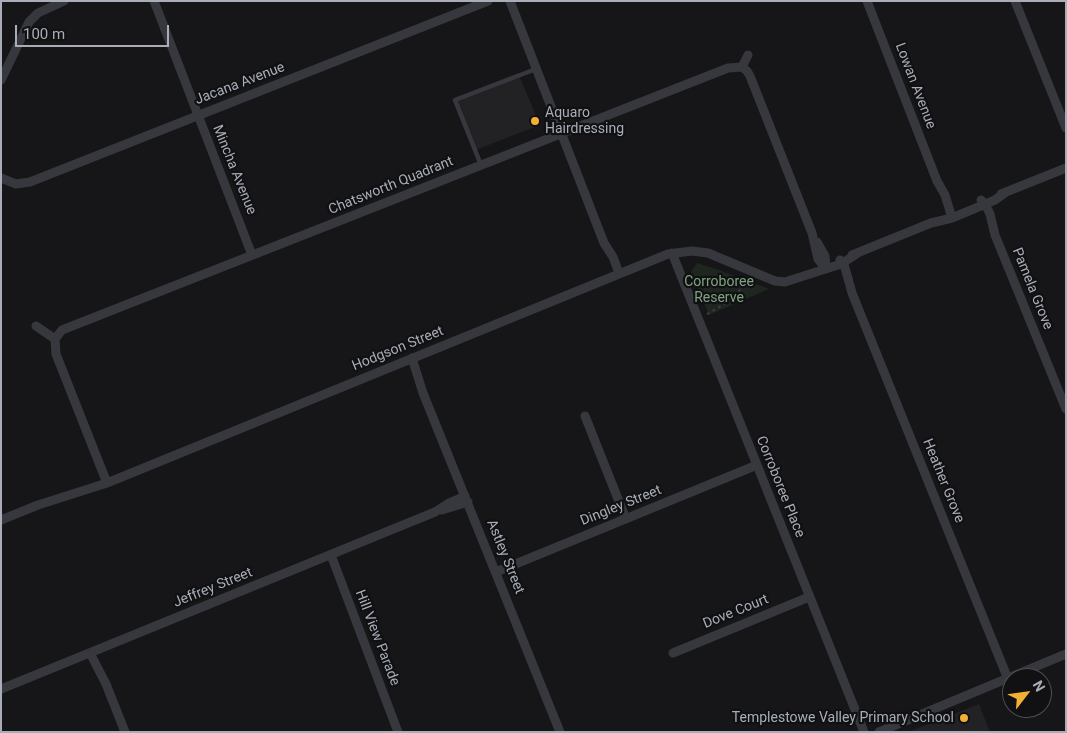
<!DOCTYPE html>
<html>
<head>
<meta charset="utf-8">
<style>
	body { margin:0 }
	#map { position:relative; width:1067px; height:733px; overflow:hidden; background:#161618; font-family:Roboto,sans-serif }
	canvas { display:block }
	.frame { position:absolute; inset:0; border:2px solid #a8adb8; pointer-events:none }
	.north { position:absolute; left:1002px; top:668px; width:50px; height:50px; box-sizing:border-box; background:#111113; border:1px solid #4d4f55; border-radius:50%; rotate:60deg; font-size:14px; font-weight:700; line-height:20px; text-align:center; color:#a8adb8 }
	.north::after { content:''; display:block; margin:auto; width:18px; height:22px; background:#f2b134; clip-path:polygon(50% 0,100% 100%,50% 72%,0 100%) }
	.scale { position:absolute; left:15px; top:25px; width:154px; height:22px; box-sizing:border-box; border:2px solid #a8adb8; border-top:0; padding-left:6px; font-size:15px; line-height:18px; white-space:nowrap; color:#a8adb8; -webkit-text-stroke:4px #111113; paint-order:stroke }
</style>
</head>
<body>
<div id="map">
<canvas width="1067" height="733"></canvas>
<div class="frame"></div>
<div class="north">N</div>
<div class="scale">100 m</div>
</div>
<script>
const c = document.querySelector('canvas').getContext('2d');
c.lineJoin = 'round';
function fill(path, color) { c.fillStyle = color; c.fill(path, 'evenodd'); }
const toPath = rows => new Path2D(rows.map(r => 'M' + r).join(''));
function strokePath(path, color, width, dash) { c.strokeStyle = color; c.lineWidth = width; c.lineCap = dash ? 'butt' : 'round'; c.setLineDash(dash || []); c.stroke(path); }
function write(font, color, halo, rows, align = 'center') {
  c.font = font + ' Roboto,sans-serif'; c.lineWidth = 4.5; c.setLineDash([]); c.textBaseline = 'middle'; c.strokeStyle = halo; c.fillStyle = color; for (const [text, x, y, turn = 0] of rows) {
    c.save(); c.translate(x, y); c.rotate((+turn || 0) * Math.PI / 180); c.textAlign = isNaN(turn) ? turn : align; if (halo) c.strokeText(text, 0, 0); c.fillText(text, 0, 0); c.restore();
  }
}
fill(toPath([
	[518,73,540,125,473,151,452,99],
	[979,704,990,732,908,732]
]), '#222225');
fill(toPath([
	[697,263,716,269,769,289,709,315,691,272]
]), '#1e261f');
strokePath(toPath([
	[707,314,723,305,740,290,741,277]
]), '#3d3f44', 2, [2.5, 4]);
strokePath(toPath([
	[481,165,455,100,536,69]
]), '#37383d', 4.5);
strokePath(toPath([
	[154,1,252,255],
	[510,1,604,243,613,257,619,273],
	[867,1,937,181,945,195,952,218],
	[1015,1,1066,128],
	[742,67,748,55],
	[1,80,29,22,38,13,64,1],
	[1,178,16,184,30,182,488,1],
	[1001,194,1066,168],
	[981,200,985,204,990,214,995,235,1066,409],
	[817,242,825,256,826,269],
	[672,253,864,732],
	[852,255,931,223,952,218,995,200,1006,192],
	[840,260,844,264,852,293,1008,679],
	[36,326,55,339],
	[412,358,423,393,560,732],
	[585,416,626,519],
	[107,483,56,354,55,339,62,330,728,68,742,67,747,71,750,76,812,233,818,259,826,269],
	[442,510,468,502],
	[1,520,38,505,107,483,668,254,692,251,708,253,775,281,785,282,841,264,858,253],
	[331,555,398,732],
	[496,572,757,465],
	[90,653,106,684,125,732],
	[673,653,809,597],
	[1,689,435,512,449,503,465,496],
	[879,732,1066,654]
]), '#37383d', 9);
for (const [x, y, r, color] of [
	[535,121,5,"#f2b134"],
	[964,718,5,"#f2b134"]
]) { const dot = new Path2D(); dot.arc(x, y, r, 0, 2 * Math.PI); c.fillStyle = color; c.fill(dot); strokePath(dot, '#111113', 2); }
write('14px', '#a8adb8', '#111113', [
	["Jacana Avenue",240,84,-21],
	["Lowan Avenue",915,86,69],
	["Mincha Avenue",234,170,68],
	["Chatsworth Quadrant",391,186,-22],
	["Pamela Grove",1032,289,68],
	["Hodgson Street",398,349,-22],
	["Heather Grove",943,481,68],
	["Corroboree Place",780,487,68],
	["Dingley Street",621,506,-22],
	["Astley Street",505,557,68],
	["Jeffrey Street",213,588,-22],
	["Dove Court",736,612,-22],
	["Hill View Parade",377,638,69]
]);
write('14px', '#a8adb8', '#111113', [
	["Aquaro",545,113],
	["Hairdressing",545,129],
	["Templestowe Valley Primary School",954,718,"right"]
], 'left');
write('14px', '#7fa381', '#111113', [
	["Corroboree",719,282],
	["Reserve",719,298]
]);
</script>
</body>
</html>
